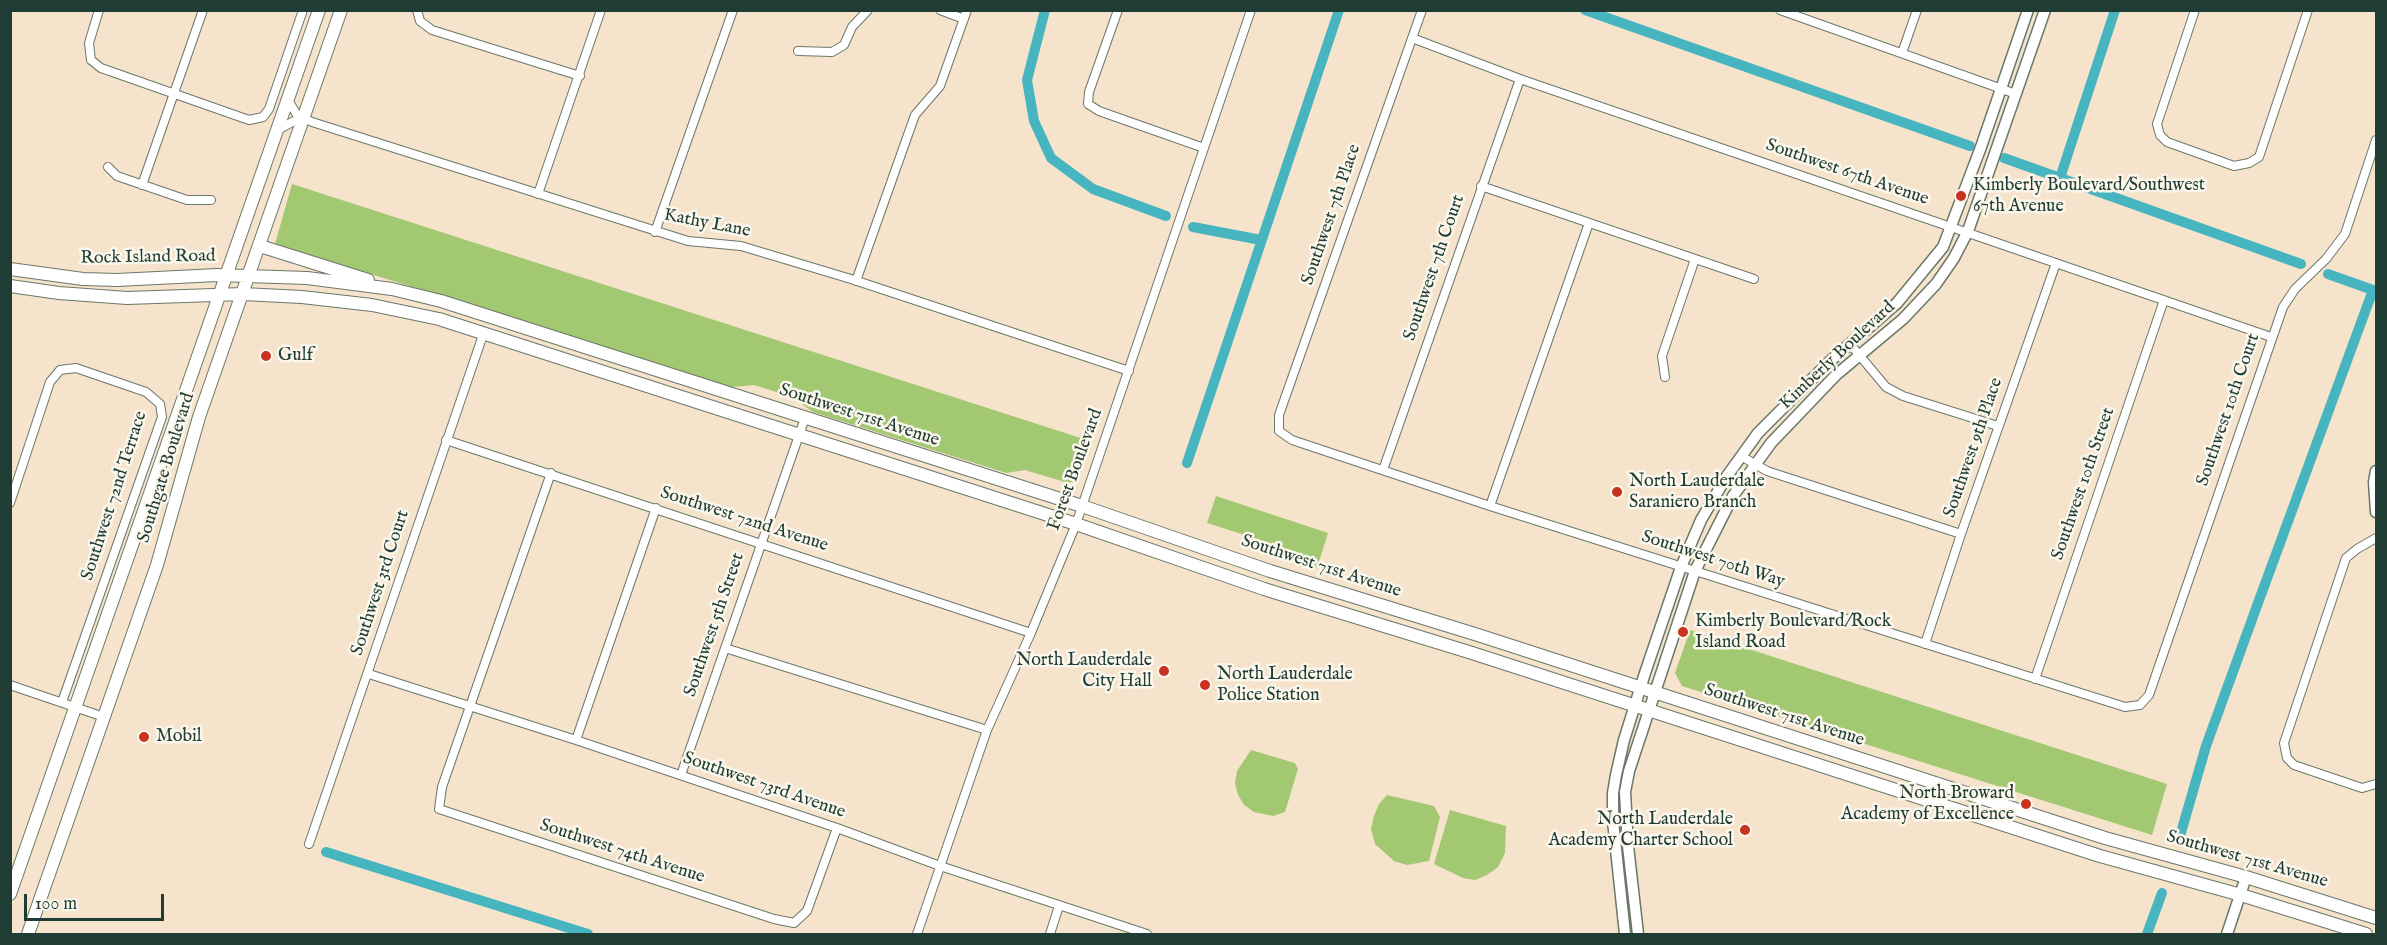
<!DOCTYPE html>
<html>
<head>
<meta charset="utf-8">
<style>
	body { margin:0 }
	#map { position:relative; width:2387px; height:945px; overflow:hidden; background:#f6e3cc; font-family:"IM FELL English",serif }
	canvas { display:block }
	.frame { position:absolute; inset:0; border:12px solid #1f3d34; pointer-events:none }
	.scale { position:absolute; left:24px; top:894px; width:140px; height:27px; box-sizing:border-box; border:3px solid #1f3d34; border-top:0; padding-left:8px; font-size:18px; line-height:21px; white-space:nowrap; color:#1f3d34; -webkit-text-stroke:4px #fbf7ec; paint-order:stroke }
</style>
</head>
<body>
<div id="map">
<canvas width="2387" height="945"></canvas>
<div class="frame"></div>
<div class="scale">100 m</div>
</div>
<script>
const c = document.querySelector('canvas').getContext('2d');
c.lineJoin = 'round';
function fill(path, color) { c.fillStyle = color; c.fill(path, 'evenodd'); }
const toPath = rows => new Path2D(rows.map(r => 'M' + r).join(''));
function strokePath(path, color, width, dash) { c.strokeStyle = color; c.lineWidth = width; c.lineCap = dash ? 'butt' : 'round'; c.setLineDash(dash || []); c.stroke(path); }
function write(font, color, halo, rows, align = 'center') {
  c.font = font + ' "IM FELL English",serif'; c.lineWidth = 5; c.setLineDash([]); c.textBaseline = 'middle'; c.strokeStyle = halo; c.fillStyle = color; for (const [text, x, y, turn = 0] of rows) {
    c.save(); c.translate(x, y); c.rotate((+turn || 0) * Math.PI / 180); c.textAlign = isNaN(turn) ? turn : align; if (halo) c.strokeText(text, 0, 0); c.fillText(text, 0, 0); c.restore();
  }
}
fill(toPath([
	[292,184,1090,441,1078,480,1068,483,1025,470,1006,473,813,412,792,397,754,385,732,387,275,244],
	[1216,496,1328,533,1317,568,1279,556,1282,547,1207,523],
	[1690,630,2167,784,2152,835,1682,686,1675,673],
	[1251,750,1295,763,1298,769,1285,812,1273,816,1254,812,1244,805,1238,795,1235,783,1237,771],
	[1387,795,1434,806,1440,817,1429,861,1407,865,1394,861,1375,844,1371,829,1374,816,1379,804],
	[1450,810,1506,826,1505,853,1498,867,1487,875,1475,880,1463,878,1434,864]
]), '#a2c872');
strokePath(toPath([
	[1045,10,1027,80,1034,121,1051,158,1093,189,1166,216],
	[1585,10,1970,146],
	[2004,158,2301,264],
	[2060,178,2115,10],
	[1193,227,1261,240],
	[2328,274,2373,290],
	[1187,463,1339,10],
	[2180,836,2206,746,2258,603,2373,290,2376,292],
	[326,852,588,934],
	[2147,934,2162,893]
]), '#46b5c0', 10);
const minor = toPath([
	[99,10,89,43,91,60,101,68,249,120,263,117,269,109,303,10],
	[417,10,420,21,432,30,580,76],
	[940,10,964,19],
	[1118,10,1089,92,1088,104,1099,111,1204,148],
	[1422,10,1279,415,1279,431,1292,440,1490,506,2125,707,2140,705,2149,695,2283,307,2295,289,2326,259,2345,234,2376,140],
	[1780,10,2016,94],
	[2195,10,2157,124,2160,135,2167,142,2234,166,2249,163,2259,157,2308,10],
	[1412,38,1520,79,2271,337],
	[798,51,832,52,844,45,852,27,868,10],
	[1902,53,1917,10],
	[288,100,297,115,312,122,688,241,741,246,851,279,1129,371],
	[278,130,294,121,304,120],
	[108,167,117,176,187,200,211,200],
	[142,185,203,10],
	[1481,186,1754,279],
	[538,194,601,10],
	[655,232,733,10],
	[856,281,915,115,940,86,967,10],
	[1850,344,1886,387,1903,396,1998,426],
	[1665,377,1662,356,1695,259],
	[446,440,1031,633],
	[1741,456,1767,471,1961,534],
	[1383,470,1520,79],
	[551,473,442,787,439,809,774,919,794,923,807,911,837,828],
	[10,503,50,382,60,370,76,368,146,392,160,404,162,417,62,702],
	[1490,506,1589,223],
	[2376,538,2357,549,2346,558,2284,743,2287,758,2294,765,2362,788,2376,784],
	[1925,644,1961,534,2056,263],
	[725,648,987,730],
	[369,674,576,740,837,828,940,866,1147,934],
	[2035,679,2164,300],
	[10,685,104,717],
	[576,740,656,508],
	[681,775,805,418],
	[309,844,484,332],
	[917,934,987,730,1030,635,1076,524,1251,10],
	[1050,934,1059,906]
]);
const tertiary = toPath([
	[2376,471,2374,482,2376,512],
	[1625,934,1613,821,1613,793,1616,775,1624,740,1645,673,1681,567,1701,520,1727,476,1758,433,1829,362,1897,303,1943,247,1981,147,2028,10],
	[1638,934,1628,846,1625,792,1629,771,1695,571,1733,496,1771,443,1836,375,1903,319,1936,284,1954,258,1968,231,2045,10],
	[2227,934,2246,877]
]);
const secondary = toPath([
	[260,246,368,280],
	[10,269,83,279,117,280,217,275,307,278,392,289,441,301,1082,506,1270,571,1478,635,2105,838,2246,877,2376,918],
	[10,286,59,293,127,298,243,294,302,297,372,305,439,319,1076,524,1264,589,1472,653,2100,856,2241,895,2366,934],
	[10,894,319,10],
	[28,934,157,565,199,417,341,10]
]);
strokePath(minor, '#6a7769', 10);
strokePath(tertiary, '#6a7769', 13);
strokePath(secondary, '#6a7769', 14);
strokePath(minor, '#fff', 8);
strokePath(tertiary, '#fff', 10);
strokePath(secondary, '#fff', 12);
for (const [x, y, r, color] of [
	[1961,196,6,"#c8321e"],
	[266,356,6,"#c8321e"],
	[1617,492,6,"#c8321e"],
	[1683,632,6,"#c8321e"],
	[1164,671,6,"#c8321e"],
	[1205,685,6,"#c8321e"],
	[144,737,6,"#c8321e"],
	[2026,804,6,"#c8321e"],
	[1745,830,6,"#c8321e"]
]) { const dot = new Path2D(); dot.arc(x, y, r, 0, 2 * Math.PI); c.fillStyle = color; c.fill(dot); strokePath(dot, '#fbf7ec', 2); }
write('18px', '#1f3d34', '#fbf7ec', [
	["Southwest 67th Avenue",1847,173,19],
	["Southwest 7th Place",1332,215,-71],
	["Kathy Lane",707,224,11],
	["Rock Island Road",148,258,-1],
	["Southwest 7th Court",1435,268,-71],
	["Kimberly Boulevard",1838,356,-43],
	["Southwest 10th Court",2229,410,-71],
	["Southwest 71st Avenue",859,416,18],
	["Southwest 9th Place",1974,448,-71],
	["Southgate Boulevard",167,468,-73],
	["Forest Boulevard",1076,470,-70],
	["Southwest 10th Street",2084,484,-71],
	["Southwest 72nd Terrace",115,496,-72],
	["Southwest 72nd Avenue",744,520,18],
	["Southwest 70th Way",1713,560,18],
	["Southwest 71st Avenue",1321,567,18],
	["Southwest 3rd Court",381,583,-72],
	["Southwest 5th Street",715,625,-71],
	["Southwest 71st Avenue",1784,716,18],
	["Southwest 73rd Avenue",764,786,19],
	["Southwest 74th Avenue",622,852,18],
	["Southwest 71st Avenue",2247,860,16]
]);
write('18px', '#1f3d34', '#fbf7ec', [
	["Kimberly Boulevard/Southwest",1973,186],
	["67th Avenue",1973,207],
	["Gulf",278,356],
	["North Lauderdale",1629,482],
	["Saraniero Branch",1629,503],
	["Kimberly Boulevard/Rock",1695,622],
	["Island Road",1695,643],
	["North Lauderdale",1152,661,"right"],
	["City Hall",1152,682,"right"],
	["North Lauderdale",1217,675],
	["Police Station",1217,696],
	["Mobil",156,737],
	["North Broward",2014,794,"right"],
	["Academy of Excellence",2014,815,"right"],
	["North Lauderdale",1733,820,"right"],
	["Academy Charter School",1733,841,"right"]
], 'left');
</script>
</body>
</html>
